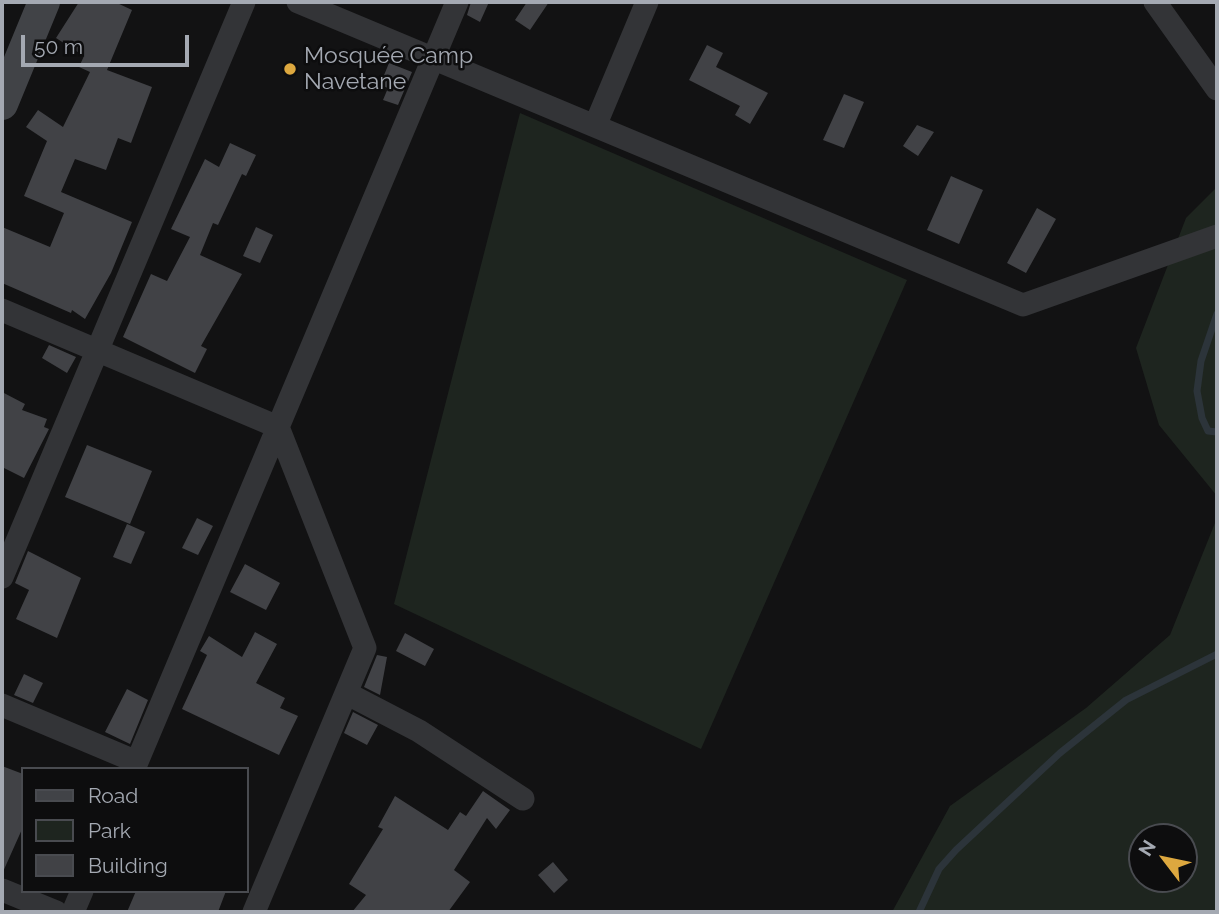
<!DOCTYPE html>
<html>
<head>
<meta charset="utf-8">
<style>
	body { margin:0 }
	#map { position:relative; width:1219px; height:914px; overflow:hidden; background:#121213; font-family:Raleway,sans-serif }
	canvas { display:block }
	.frame { position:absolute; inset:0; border:4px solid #a4a9b2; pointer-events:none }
	.legend { position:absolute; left:21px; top:767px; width:228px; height:126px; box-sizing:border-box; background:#0d0d0e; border:2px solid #494b50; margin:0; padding:9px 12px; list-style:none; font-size:21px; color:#a4a9b2 }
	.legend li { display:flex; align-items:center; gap:14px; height:35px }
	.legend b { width:35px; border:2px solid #494b50 }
	.north { position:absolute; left:1128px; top:823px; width:70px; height:70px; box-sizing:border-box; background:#0d0d0e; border:2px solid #494b50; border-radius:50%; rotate:302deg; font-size:19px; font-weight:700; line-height:28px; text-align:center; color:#a4a9b2 }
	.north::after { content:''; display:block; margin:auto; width:24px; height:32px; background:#dda83f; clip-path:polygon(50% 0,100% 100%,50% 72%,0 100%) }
	.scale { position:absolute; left:21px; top:35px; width:168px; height:32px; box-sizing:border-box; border:4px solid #a4a9b2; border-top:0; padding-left:9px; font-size:21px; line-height:24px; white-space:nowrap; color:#a4a9b2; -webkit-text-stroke:5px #0d0d0e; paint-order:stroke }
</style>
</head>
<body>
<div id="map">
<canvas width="1219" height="914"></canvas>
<div class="frame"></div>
<ul class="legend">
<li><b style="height:9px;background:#414347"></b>Road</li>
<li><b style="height:19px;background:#1e251f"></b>Park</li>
<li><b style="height:19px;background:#414246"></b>Building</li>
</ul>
<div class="north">N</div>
<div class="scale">50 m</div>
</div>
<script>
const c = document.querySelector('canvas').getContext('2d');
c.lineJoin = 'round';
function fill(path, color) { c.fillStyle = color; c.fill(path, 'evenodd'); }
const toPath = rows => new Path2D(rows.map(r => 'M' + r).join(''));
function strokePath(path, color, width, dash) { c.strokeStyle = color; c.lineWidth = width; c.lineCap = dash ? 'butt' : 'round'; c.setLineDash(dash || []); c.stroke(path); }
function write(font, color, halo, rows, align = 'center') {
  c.font = font + ' Raleway,sans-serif'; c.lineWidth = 5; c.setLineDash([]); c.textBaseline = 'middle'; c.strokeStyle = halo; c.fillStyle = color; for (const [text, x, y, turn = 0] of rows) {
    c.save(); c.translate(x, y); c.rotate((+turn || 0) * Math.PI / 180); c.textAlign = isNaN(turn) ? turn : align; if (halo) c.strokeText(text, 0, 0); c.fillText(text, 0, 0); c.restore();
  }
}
fill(toPath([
	[520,113,907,280,701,749,394,604],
	[1217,187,1217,496,1159,425,1136,348,1186,218],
	[1217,518,1217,912,892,912,950,806,1086,708,1170,635],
	[1142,837,1184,837,1184,879,1142,879]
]), '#1e251f');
strokePath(toPath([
	[1217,314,1201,361,1197,391,1202,418,1208,431,1217,432],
	[919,912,939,869,956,850,1060,753,1126,700,1217,654]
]), '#2c343a', 7);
fill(toPath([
	[79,2,115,2,132,10,107,70,152,87,131,143,118,138,106,170,75,159,61,192,132,222,111,273,85,319,72,310,71,313,2,283,2,227,50,247,64,213,24,196,47,141,26,127,38,110,63,127,90,72,79,67,84,56,56,38],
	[471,2,489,2,480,22,467,15],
	[527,2,549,2,530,30,515,20],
	[707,45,723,53,716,67,768,93,750,124,735,115,740,106,689,80],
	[389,63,412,72,398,105,383,100,388,88,380,85],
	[844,94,864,102,844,148,823,140],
	[917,125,934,132,918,156,903,146],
	[230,143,256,155,246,176,242,174,218,225,213,223,200,255,242,274,201,346,207,349,195,373,123,337,151,274,167,281,190,237,171,229,205,159,219,167],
	[951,176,983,190,959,244,927,230],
	[1037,208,1056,219,1026,273,1007,263],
	[256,227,273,235,260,263,243,256],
	[49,345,76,357,67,373,42,358],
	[2,392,25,404,22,410,47,419,44,427,49,429,24,478,2,467],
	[87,445,152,471,130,524,65,497],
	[197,518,213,526,198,555,182,548],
	[127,524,145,532,131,564,113,557],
	[28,551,81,578,57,638,16,619,29,590,15,583],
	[245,564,280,583,266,610,230,592],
	[255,632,277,644,256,683,285,698,280,708,298,716,279,755,182,709,207,655,200,651,209,636,242,657],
	[405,633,434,649,425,666,396,651],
	[377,655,387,657,380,695,364,687],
	[24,674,43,683,33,703,14,695],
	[127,689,148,700,130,744,105,732],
	[353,712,378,725,367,745,344,733],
	[2,766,23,774,23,827,2,874],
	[483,791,510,810,496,829,487,818,454,870,470,882,448,912,352,912,366,895,349,884,383,829,378,827,395,796,448,830,460,812,466,816],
	[553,862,568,880,554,893,538,875],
	[136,891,226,891,218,912,127,912]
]), '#414246');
strokePath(toPath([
	[298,2,1023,305,1217,236],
	[1155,2,1217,89],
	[595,126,647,2],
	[2,310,278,427,365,648,254,912],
	[2,577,244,2],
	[346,693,419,731,523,799],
	[2,705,137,762],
	[134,769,457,2],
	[2,890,56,912],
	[73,912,82,891]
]), '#333437', 23);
strokePath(toPath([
	[2,104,44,2]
]), '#414347', 32);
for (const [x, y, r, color] of [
	[290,69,7,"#dda83f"]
]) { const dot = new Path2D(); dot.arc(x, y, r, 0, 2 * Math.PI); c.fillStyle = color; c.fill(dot); strokePath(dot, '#0d0d0e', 2.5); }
write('23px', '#a4a9b2', '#0d0d0e', [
	["Mosquée Camp",304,56],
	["Navetane",304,82]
], 'left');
</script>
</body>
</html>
